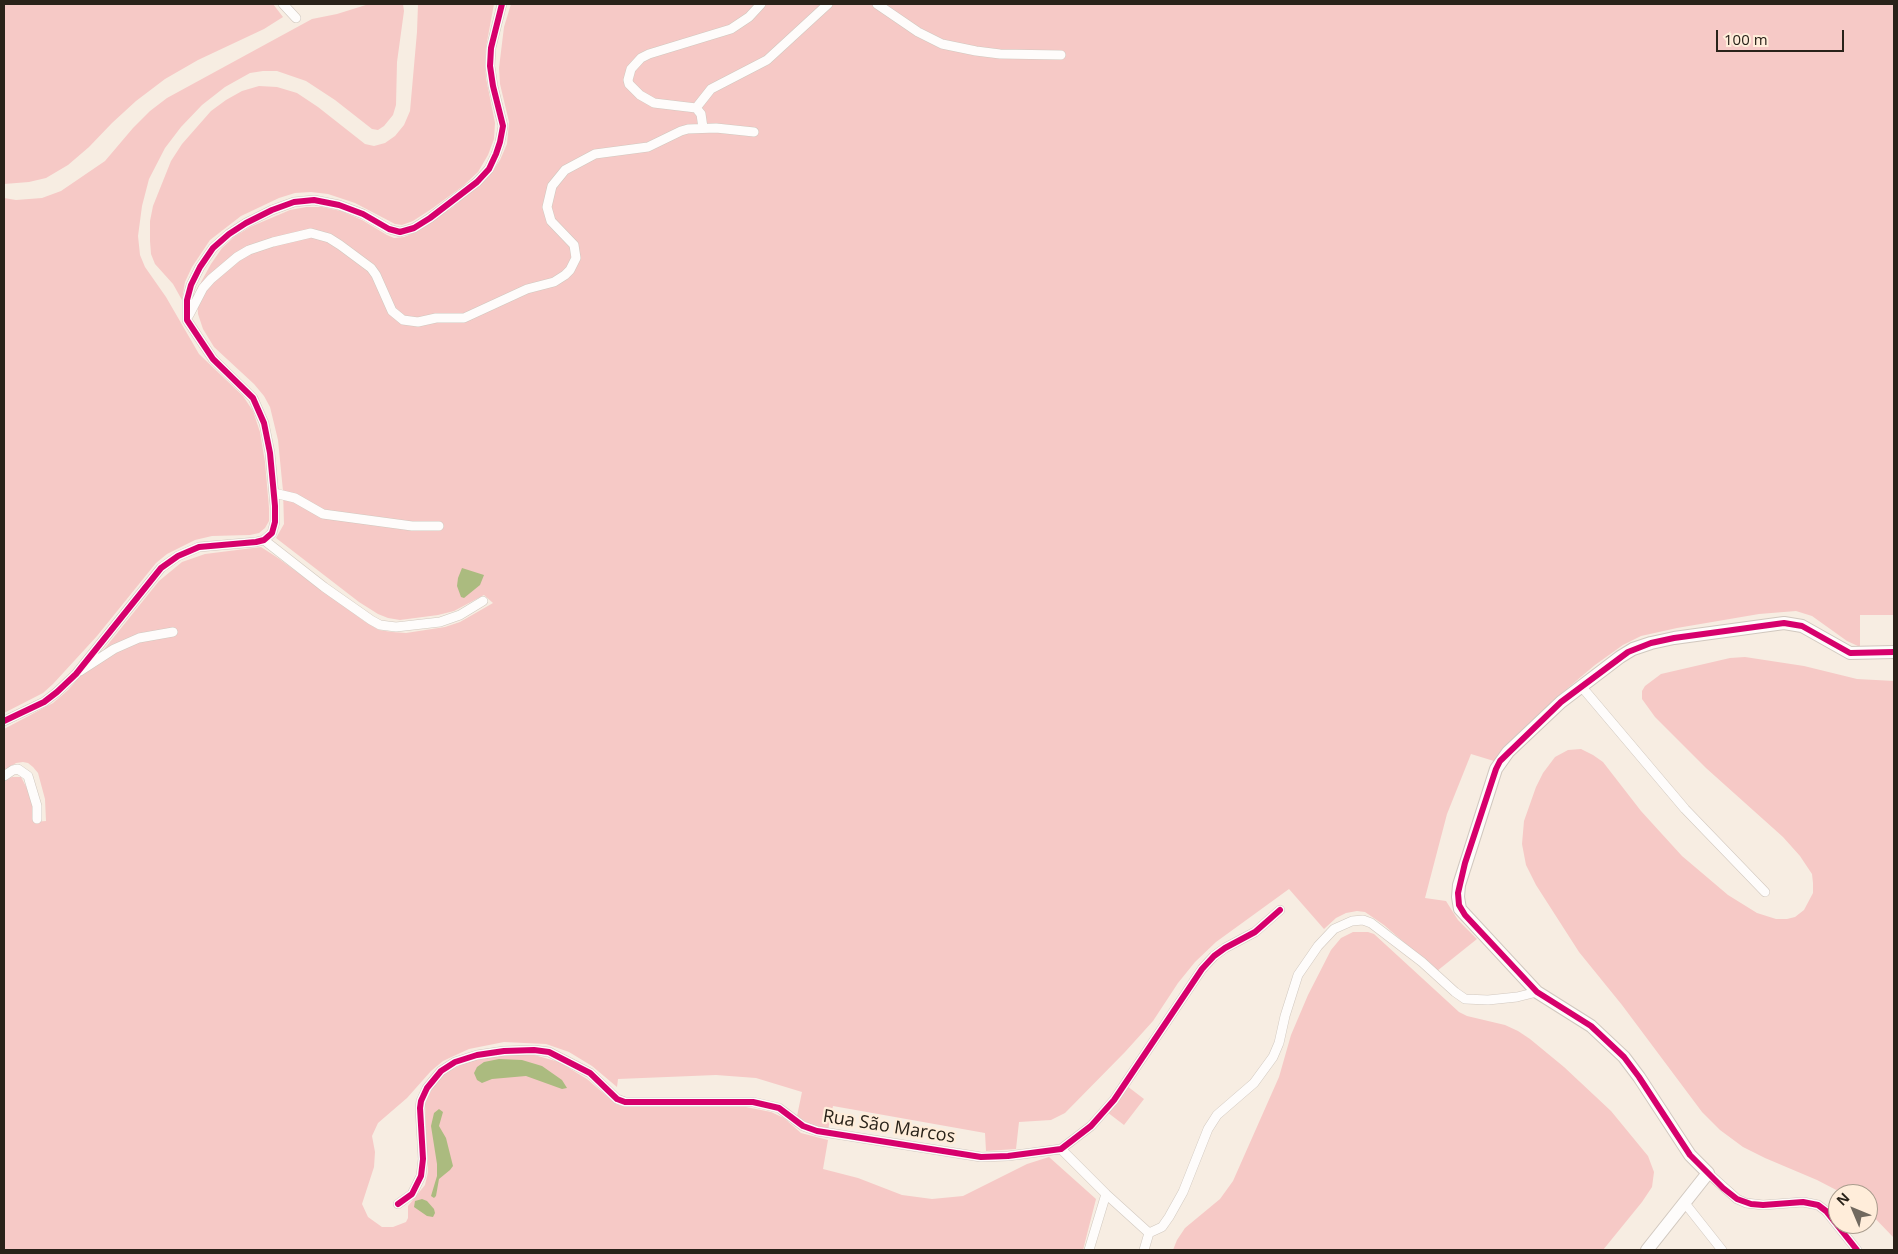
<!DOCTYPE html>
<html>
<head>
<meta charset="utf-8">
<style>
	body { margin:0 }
	#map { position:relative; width:1898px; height:1254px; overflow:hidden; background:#f7ede2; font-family:"Open Sans",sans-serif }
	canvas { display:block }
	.frame { position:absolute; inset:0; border:5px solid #292219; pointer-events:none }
	.north { position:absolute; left:1828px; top:1184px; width:50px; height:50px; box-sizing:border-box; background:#ffedda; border:1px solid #a99c8d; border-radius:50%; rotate:315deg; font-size:14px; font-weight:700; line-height:20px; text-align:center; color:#292219 }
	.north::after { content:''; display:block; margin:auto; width:18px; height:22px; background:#71695f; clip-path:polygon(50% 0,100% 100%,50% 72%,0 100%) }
	.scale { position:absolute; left:1716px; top:30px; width:128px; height:22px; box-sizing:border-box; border:2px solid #292219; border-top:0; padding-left:6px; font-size:15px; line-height:18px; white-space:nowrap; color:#292219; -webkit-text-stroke:4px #ffedda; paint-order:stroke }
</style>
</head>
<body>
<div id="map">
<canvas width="1898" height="1254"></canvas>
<div class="frame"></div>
<div class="north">N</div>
<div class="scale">100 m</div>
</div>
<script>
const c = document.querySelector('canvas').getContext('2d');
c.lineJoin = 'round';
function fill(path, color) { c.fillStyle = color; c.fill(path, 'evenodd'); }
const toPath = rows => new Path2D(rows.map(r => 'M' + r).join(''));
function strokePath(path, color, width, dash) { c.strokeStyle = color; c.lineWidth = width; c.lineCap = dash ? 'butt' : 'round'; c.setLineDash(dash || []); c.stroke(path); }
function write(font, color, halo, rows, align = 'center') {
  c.font = font + ' "Open Sans",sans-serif'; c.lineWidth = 4.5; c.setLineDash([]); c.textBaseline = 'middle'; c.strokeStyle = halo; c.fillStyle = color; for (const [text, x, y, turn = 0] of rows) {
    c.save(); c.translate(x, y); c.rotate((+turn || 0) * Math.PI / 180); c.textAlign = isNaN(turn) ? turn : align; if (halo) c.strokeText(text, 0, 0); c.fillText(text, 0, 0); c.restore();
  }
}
fill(toPath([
	[4,4,273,4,283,17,264,29,198,60,165,79,136,101,112,123,89,147,68,165,46,178,29,182,4,184],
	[369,4,403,4,404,11,397,62,396,105,393,115,384,126,378,130,372,129,335,100,306,81,277,71,263,71,250,73,225,87,202,105,181,127,165,148,149,179,142,206,138,236,140,255,145,267,166,297,199,354,243,396,253,411,260,432,265,462,269,508,269,521,265,528,259,533,250,535,212,536,195,540,167,554,156,563,97,636,53,684,43,693,4,713,4,198,16,200,42,198,61,191,105,161,133,128,150,111,167,98,312,19,337,14],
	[418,4,494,4,486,47,485,62,486,78,495,123,494,139,488,155,478,172,463,186,433,208,413,221,402,225,395,224,355,203,328,194,311,192,295,193,279,198,241,216,210,240,192,267,185,282,182,300,173,284,155,264,151,254,150,241,150,221,153,206,171,161,182,144,211,111,226,100,242,91,259,86,277,87,297,93,318,107,365,144,374,146,385,143,395,136,404,125,410,111,417,32],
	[511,4,1894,4,1894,615,1860,615,1860,647,1847,641,1812,616,1796,611,1759,614,1677,628,1641,636,1623,645,1595,665,1562,693,1520,732,1494,761,1471,754,1447,814,1425,898,1446,901,1458,920,1477,939,1437,971,1384,925,1365,912,1357,911,1346,913,1336,918,1324,929,1289,889,1216,942,1195,962,1178,983,1153,1021,1125,1052,1065,1113,1051,1120,1019,1122,1016,1149,986,1151,985,1133,833,1106,828,1130,809,1124,797,1116,802,1092,756,1078,716,1075,618,1079,617,1087,592,1066,569,1052,546,1044,504,1042,469,1049,443,1061,431,1071,407,1098,378,1123,372,1136,375,1152,374,1167,362,1204,368,1217,382,1227,393,1227,406,1222,408,1218,408,1206,425,1185,428,1172,425,1103,433,1087,446,1072,470,1061,497,1055,531,1054,559,1062,587,1079,616,1104,624,1107,741,1106,771,1112,784,1118,801,1133,828,1140,823,1169,858,1178,902,1195,932,1199,963,1196,1027,1164,1049,1157,1096,1199,1083,1250,4,1250,4,781,12,777,21,777,31,796,34,822,46,821,45,799,38,773,33,767,28,763,23,762,16,763,4,771,4,729,53,703,68,690,105,648,159,581,182,562,205,554,261,547,278,558,364,621,379,630,392,632,406,633,445,627,460,622,493,603,484,595,454,611,438,615,400,620,388,618,378,614,359,602,276,538,284,524,283,491,278,440,270,407,264,396,254,384,214,347,203,329,198,314,197,296,201,282,211,264,222,248,234,237,250,227,290,210,306,207,322,207,341,211,362,220,387,235,394,238,404,237,418,231,453,207,490,175,500,160,507,144,509,122,500,84,499,68,504,27],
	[1745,657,1804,666,1857,679,1894,681,1894,1238,1868,1211,1868,1194,1844,1194,1817,1180,1765,1158,1743,1147,1720,1130,1702,1112,1622,1005,1579,952,1536,885,1526,865,1522,844,1524,821,1536,787,1543,773,1555,757,1568,750,1581,749,1593,755,1603,762,1641,811,1682,856,1728,895,1757,913,1776,919,1787,919,1795,917,1804,910,1813,893,1813,883,1812,874,1800,856,1783,837,1706,768,1655,717,1642,699,1642,691,1645,686,1661,674,1730,658],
	[1353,932,1368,932,1374,934,1459,1012,1467,1016,1505,1025,1518,1031,1530,1039,1564,1067,1611,1111,1648,1156,1654,1172,1652,1187,1642,1202,1603,1250,1173,1250,1177,1240,1185,1228,1220,1199,1233,1181,1279,1077,1291,1035,1308,995,1331,950,1341,938],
	[1127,1086,1144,1099,1124,1125,1107,1112]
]), '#f6c9c6');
fill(toPath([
	[462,568,484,575,480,585,464,598,461,597,457,586,458,578],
	[499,1059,522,1060,542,1066,562,1080,567,1088,562,1089,526,1076,492,1079,482,1083,477,1080,474,1073,477,1067,484,1062],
	[439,1109,443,1112,439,1126,446,1138,453,1166,450,1170,439,1179,436,1196,434,1198,431,1196,437,1176,437,1164,431,1126,434,1113],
	[422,1199,427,1201,434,1209,435,1213,433,1217,427,1216,414,1207,415,1201]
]), '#abbb7f');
const street = toPath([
	[283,4,296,18],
	[877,4,918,32,942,44,976,51,1000,54,1061,55],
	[696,108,711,89,767,60,828,4],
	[703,128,701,114,696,108,654,103,640,95,629,84,628,80,631,69,641,58,649,54,731,29,749,17,761,4],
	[189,315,203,288,211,279,237,257,249,250,273,242,311,233,329,238,340,245,371,268,376,275,392,311,403,320,418,322,436,318,464,318,527,289,554,282,565,275,570,270,576,258,574,245,551,221,547,207,552,186,565,170,595,154,648,147,681,131,688,129,716,128,754,132],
	[274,493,295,498,323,514,412,526,439,526],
	[264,540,324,587,371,620,380,625,396,627,440,622,460,615,483,601],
	[80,671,114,649,139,638,173,632],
	[1581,686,1685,809,1765,892],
	[4,721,44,702,57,692,76,674,161,568,178,556,199,547,256,542,264,540,272,533,275,522,275,506,270,453,264,423,253,398,213,359,187,320,187,300,191,285,200,267,213,248,229,234,246,223,272,210,294,202,314,200,339,205,363,214,389,229,400,232,414,228,430,218,477,182,489,169,496,154,500,142,503,126,493,86,490,66,491,48,502,4],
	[4,776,13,770,18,769,28,776,37,806,37,819],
	[1061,1149,1106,1194,1149,1233],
	[1708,1173,1737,1199,1746,1203,1763,1205,1803,1202,1818,1205,1826,1211,1857,1250],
	[1684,1202,1722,1250],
	[398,1204,412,1194,421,1176,423,1159,420,1108,421,1101,427,1088,441,1071,455,1062,477,1055,504,1051,534,1050,549,1052,590,1073,617,1099,625,1102,753,1102,779,1108,803,1126,817,1131,981,1157,1008,1156,1061,1149,1091,1126,1114,1100,1202,969,1214,956,1225,948,1255,932,1280,910],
	[1149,1233,1162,1227,1169,1217,1183,1192,1208,1129,1217,1115,1254,1083,1273,1057,1279,1043,1285,1016,1298,975,1318,946,1334,929,1352,921,1363,920,1371,923,1422,962,1455,992,1465,999,1488,1000,1517,997,1537,992],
	[1089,1250,1106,1194],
	[1144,1250,1149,1233]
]);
const secondary = toPath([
	[1647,1250,1708,1173,1690,1155,1639,1077,1624,1057,1591,1026,1537,992,1460,909,1458,897,1459,885,1496,769,1508,752,1561,702,1620,657,1633,649,1651,643,1674,638,1784,623,1802,626,1850,653,1894,652]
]);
strokePath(street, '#d1c8bf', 10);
strokePath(secondary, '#d1c8bf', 14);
strokePath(street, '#fefcfb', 9);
strokePath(secondary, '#fefcfb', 12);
strokePath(toPath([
	[4,721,44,702,57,692,76,674,161,568,178,556,199,547,256,542,264,540,272,533,275,522,275,506,270,453,264,423,253,398,213,359,187,320,187,300,191,285,200,267,213,248,229,234,246,223,272,210,294,202,314,200,339,205,363,214,389,229,400,232,414,228,430,218,477,182,489,169,496,154,500,142,503,126,493,86,490,66,491,48,502,4],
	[398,1204,412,1194,421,1176,423,1159,420,1108,421,1101,427,1088,441,1071,455,1062,477,1055,504,1051,534,1050,549,1052,590,1073,617,1099,625,1102,753,1102,779,1108,803,1126,817,1131,981,1157,1008,1156,1061,1149,1091,1126,1114,1100,1202,969,1214,956,1225,948,1255,932,1280,910],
	[1857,1250,1826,1211,1818,1205,1803,1202,1763,1205,1751,1204,1737,1199,1723,1188,1690,1155,1639,1077,1624,1057,1591,1026,1537,992,1465,915,1459,905,1458,893,1465,863,1496,769,1500,761,1561,702,1628,652,1651,643,1674,638,1784,623,1802,626,1850,653,1894,652]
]), '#d6006c', 6);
write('18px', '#292219', '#ffedda', [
	["Rua São Marcos",889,1127,9]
]);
</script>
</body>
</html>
